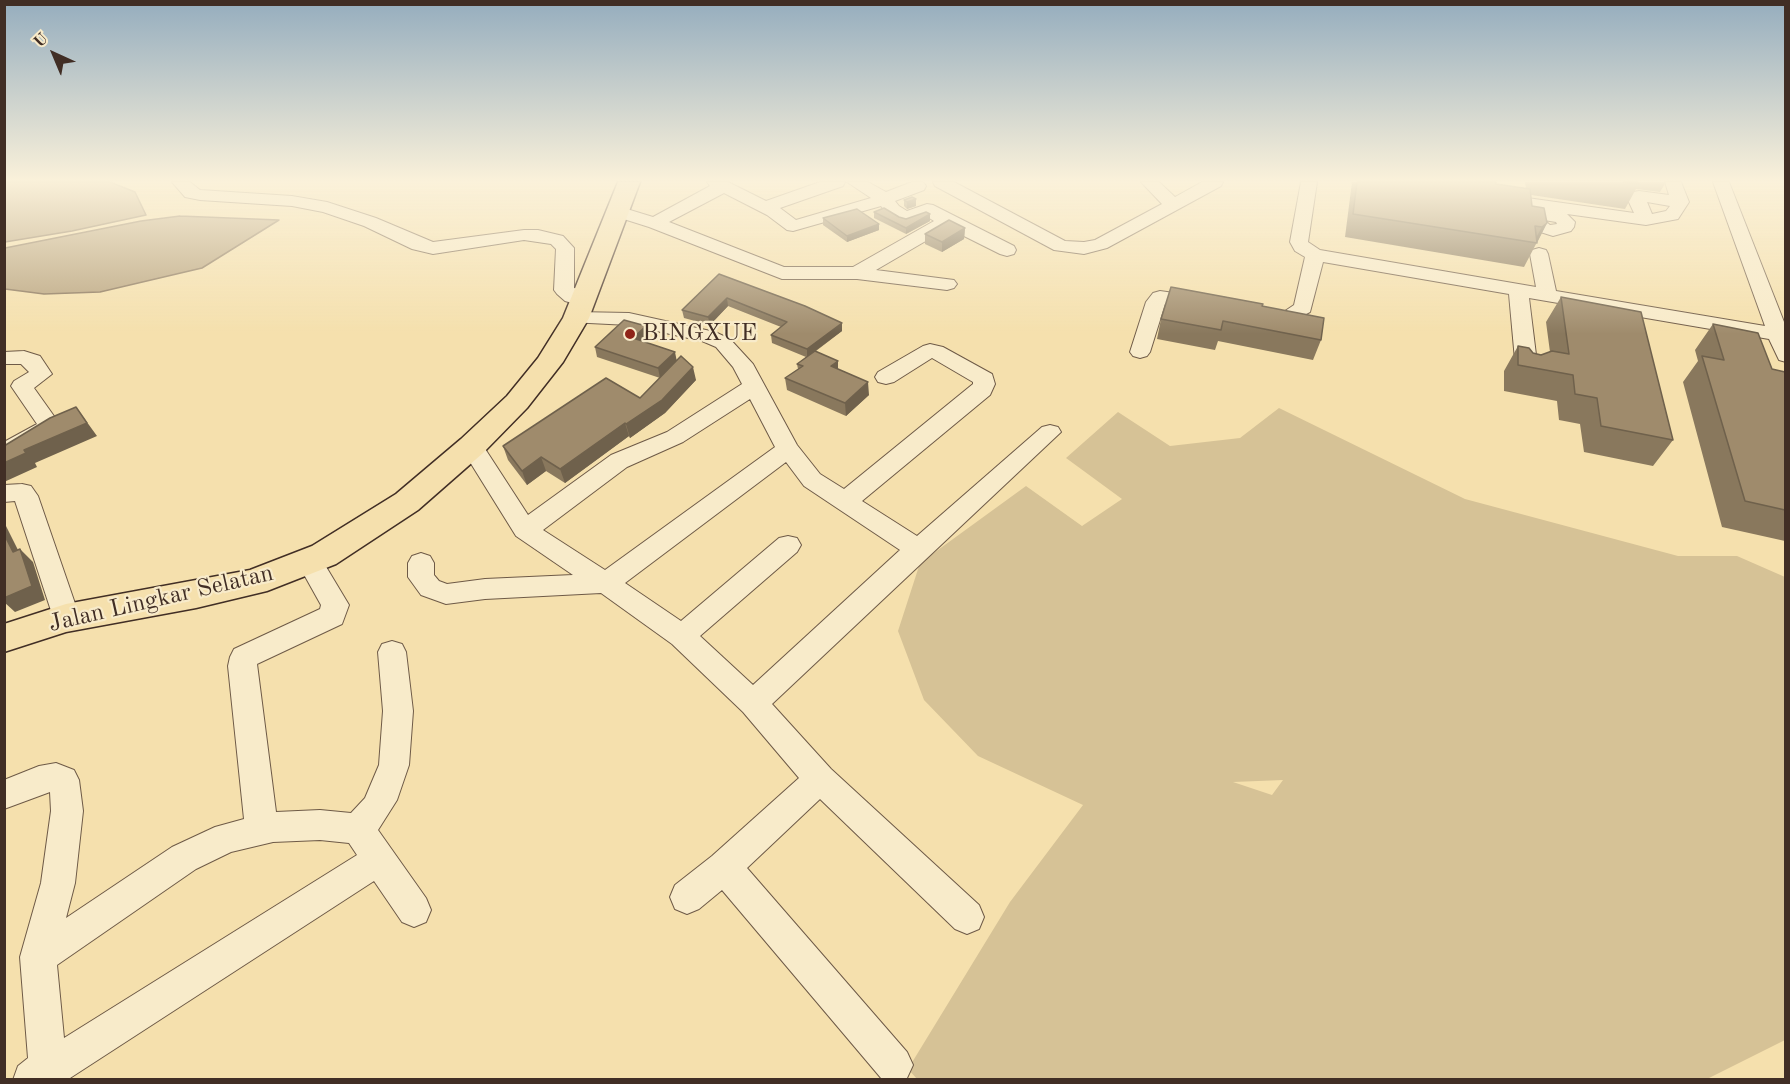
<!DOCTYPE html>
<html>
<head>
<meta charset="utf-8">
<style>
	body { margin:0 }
	#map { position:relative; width:1790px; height:1084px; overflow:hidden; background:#f5e0ad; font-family:"Old Standard TT",serif }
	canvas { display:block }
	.frame { position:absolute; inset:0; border:6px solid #412e25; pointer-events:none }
	.north { position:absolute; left:24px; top:24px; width:60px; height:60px; -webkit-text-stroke:4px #f8ebca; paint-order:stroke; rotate:316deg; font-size:16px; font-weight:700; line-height:24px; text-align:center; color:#412e25 }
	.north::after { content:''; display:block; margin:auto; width:21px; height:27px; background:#412e25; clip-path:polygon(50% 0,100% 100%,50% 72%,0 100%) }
</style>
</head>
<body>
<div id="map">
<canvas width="1790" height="1084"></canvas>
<div class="frame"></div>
<div class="north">U</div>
</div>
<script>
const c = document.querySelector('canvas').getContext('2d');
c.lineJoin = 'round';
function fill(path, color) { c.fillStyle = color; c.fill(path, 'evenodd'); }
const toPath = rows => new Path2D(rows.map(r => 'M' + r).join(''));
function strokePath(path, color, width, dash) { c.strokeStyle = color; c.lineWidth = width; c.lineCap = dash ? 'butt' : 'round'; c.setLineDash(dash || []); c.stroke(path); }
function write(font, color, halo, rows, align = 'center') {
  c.font = font + ' "Old Standard TT",serif'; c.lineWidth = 4.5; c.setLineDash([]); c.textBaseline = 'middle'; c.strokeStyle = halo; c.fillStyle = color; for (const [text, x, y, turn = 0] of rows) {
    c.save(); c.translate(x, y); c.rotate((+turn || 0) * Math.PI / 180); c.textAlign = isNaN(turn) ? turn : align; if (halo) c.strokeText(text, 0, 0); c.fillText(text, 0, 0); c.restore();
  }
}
fill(toPath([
	[1279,408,1465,499,1678,556,1737,556,1785,577,1785,1040,1705,1080,917,1079,908,1069,1010,902,1083,805,978,756,924,700,898,631,920,563,1026,486,1082,526,1122,499,1066,458,1118,412,1170,446,1240,438],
	[1283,780,1272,795,1233,782]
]), '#d6c296');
const water = toPath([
	[5,182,110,182,135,192,146,215,72,231,5,242,5,182],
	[180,216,279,220,202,268,100,292,44,294,5,289,5,248,141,221,180,216]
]);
fill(water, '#b8a37f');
strokePath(water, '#88745b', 1.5);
const minor = toPath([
	[172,182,190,182,200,190,292,196,327,202,376,218,433,242,524,230,538,230,563,236,574,248,574,288,591,292,594,296,591,300,572,303,565,301,557,294,554,290,556,249,551,244,524,240,433,254,412,249,364,226,323,212,292,206,200,200,185,197,172,182],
	[707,182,728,182,766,201,820,182,845,182,843,186,780,208,796,220,871,198,847,182,868,182,886,192,912,182,923,182,926,186,924,190,895,201,899,206,907,211,927,204,933,205,1014,246,1016,250,1014,254,1007,256,1000,254,948,228,876,270,954,280,957,284,954,288,947,290,857,279,782,279,649,227,611,215,608,211,611,207,617,206,653,217,710,186,707,182],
	[724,193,767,215,787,230,793,231,881,206,887,214,900,222,906,223,926,216,934,221,853,267,784,267,669,222,724,193],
	[933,182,954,182,1065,241,1084,242,1095,240,1162,204,1141,182,1159,182,1175,197,1202,182,1223,182,1221,186,1107,248,1084,254,1054,250,935,186,933,182],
	[1301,182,1317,182,1308,242,1320,250,1536,287,1530,254,1532,250,1539,248,1546,250,1548,254,1556,291,1765,326,1713,182,1729,182,1786,327,1786,362,1779,360,1769,339,1529,298,1538,371,1535,376,1527,378,1519,376,1516,371,1509,294,1323,262,1310,312,1289,323,1257,320,1254,316,1257,312,1285,311,1294,305,1305,257,1295,251,1290,242,1301,182],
	[1665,182,1681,182,1689,202,1678,219,1646,225,1567,214,1575,222,1574,227,1571,231,1553,236,1531,229,1524,213,1530,209,1499,204,1493,203,1490,199,1493,195,1499,194,1634,213,1628,200,1633,192,1639,191,1669,195,1665,182],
	[1647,202,1670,206,1666,211,1652,214,1647,202],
	[1544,220,1556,222,1557,224,1550,225,1544,220],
	[1160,291,1202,297,1209,299,1212,303,1209,307,1202,309,1165,304,1150,352,1147,356,1140,358,1133,356,1130,352,1146,302,1153,293,1160,291],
	[576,312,629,313,715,332,730,339,753,364,797,445,820,474,844,489,973,384,973,382,932,358,894,382,886,384,878,382,875,377,878,372,923,346,930,344,943,347,992,374,995,384,990,395,862,501,917,536,1042,427,1050,425,1058,427,1061,432,772,704,831,769,979,905,984,917,979,929,967,934,955,929,820,799,747,868,907,1052,913,1065,907,1078,881,1078,722,890,699,909,687,914,675,909,670,897,675,885,712,856,799,778,743,712,672,644,601,593,485,599,446,604,421,595,408,577,408,563,412,556,421,553,430,556,434,563,434,575,439,581,447,584,485,579,573,575,516,536,460,446,464,441,472,438,480,441,528,515,611,455,667,432,742,384,733,367,716,347,702,341,629,325,569,322,566,318,569,314,576,312],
	[750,399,775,447,605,570,543,530,627,467,683,442,750,399],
	[786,462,804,486,900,550,753,685,700,636,797,552,801,545,797,538,788,536,779,538,681,621,625,583,786,462],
	[24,351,40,356,52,374,34,388,61,426,58,431,12,459,4,461,4,442,37,424,11,386,14,381,29,372,21,364,4,364,4,352,24,351],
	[22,484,31,486,38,496,80,618,76,626,66,629,56,626,15,501,4,502,4,485,22,484],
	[310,552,319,555,349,605,342,624,257,664,276,812,320,810,351,813,365,798,379,765,383,711,378,652,382,644,392,641,402,644,406,652,413,711,409,765,397,800,378,830,426,898,431,910,426,922,414,927,402,922,374,881,67,1080,13,1080,18,1066,28,1058,20,957,41,883,51,811,50,792,4,809,4,780,39,766,56,763,74,770,79,780,83,811,75,883,66,918,172,847,215,827,244,819,228,666,230,657,234,649,320,609,321,605,297,562,301,555,310,552],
	[320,840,349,843,357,855,64,1038,57,965,196,869,231,852,273,842,320,840]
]);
const major = toPath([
	[618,182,640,182,589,318,563,362,527,408,483,453,418,510,336,564,267,591,196,608,66,632,4,652,4,624,66,604,250,570,312,546,396,494,461,439,507,396,538,358,563,318,618,182]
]);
strokePath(minor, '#6e5a47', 2);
strokePath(major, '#412e25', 3);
fill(minor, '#f8ebca');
fill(major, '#f5e0ad');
fill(toPath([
	[1352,182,1496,182,1496,184,1526,189,1525,182,1666,182,1660,192,1636,189,1625,209,1531,195,1532,206,1547,223,1524,267,1345,237],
	[916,199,916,206,907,209,904,206,904,200],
	[874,212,906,219,930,214,930,221,906,234,874,218],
	[823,218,879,230,847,242,823,225],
	[965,228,964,239,942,252,925,244,925,234],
	[719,274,842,323,842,331,816,351,869,395,846,416,787,390,785,378,798,369,797,364,806,357,772,343,771,335,781,327,728,306,710,325,684,318,682,310],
	[1561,297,1673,440,1653,466,1584,452,1580,424,1559,420,1557,401,1504,391,1504,371,1518,346,1533,353,1541,355,1550,352,1546,322],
	[1262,306,1321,340,1313,360,1218,341,1215,350,1157,339,1161,319],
	[1713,324,1772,369,1785,372,1785,541,1722,527,1683,382,1698,361,1695,350],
	[648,336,643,341,677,360,696,380,665,413,630,438,629,436,565,483,546,471,527,485,508,460,503,446,640,398,660,378,597,357,595,347]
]), '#89785d');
fill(toPath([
	[916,199,916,206,907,209,907,202],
	[930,214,930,221,906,234,906,228],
	[1547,223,1537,243,1533,243,1542,227],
	[879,224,879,230,847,242,847,236],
	[965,228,964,239,942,252,942,242],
	[727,298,728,306,710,325,708,317],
	[842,323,842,331,807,357,807,349],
	[646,326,648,336,635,348,633,338],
	[675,352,677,362,660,378,658,368],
	[838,361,838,374,831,366],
	[693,367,696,380,665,413,630,438,626,424],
	[868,382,869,395,846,416,845,403],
	[76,407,97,436,35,463,37,467,4,482,4,463,24,450],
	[625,423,629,436,565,483,560,469],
	[541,457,546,471,527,485,522,471],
	[4,522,24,562,20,549,33,562,45,600,15,612,4,602,13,552,4,534]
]), '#6f614c');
const building = toPath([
	[1357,182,1496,182,1496,184,1530,189,1532,206,1544,208,1547,223,1542,227,1535,226,1537,243,1353,214,1357,182],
	[1623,182,1638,182,1639,184,1623,182],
	[912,197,916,199,907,202,904,200,912,197],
	[884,208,899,217,906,219,926,212,930,214,906,228,874,212,884,208],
	[857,209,879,224,847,236,823,218,857,209],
	[949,220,965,228,942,242,925,234,949,220],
	[719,274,805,306,842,323,807,349,771,335,787,322,727,298,708,317,682,310,719,274],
	[1171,287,1263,304,1262,306,1324,318,1321,340,1223,321,1221,330,1161,319,1171,287],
	[1561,297,1641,312,1673,440,1601,426,1597,398,1575,394,1573,375,1518,365,1518,346,1529,348,1533,353,1541,355,1552,351,1569,354,1561,297],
	[624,320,646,326,633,338,675,352,658,368,595,347,624,320],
	[1713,324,1758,333,1772,369,1785,372,1785,510,1745,501,1702,356,1724,360,1713,324],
	[815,351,838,361,831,366,868,382,845,403,785,378,803,366,797,364,815,351],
	[681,356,693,367,662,400,626,424,625,423,560,469,541,457,522,471,503,446,606,378,640,398,681,356],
	[76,407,87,423,24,450,26,453,4,463,4,446,50,418,76,407],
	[4,534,13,552,20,549,32,586,4,598,4,534]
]);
fill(building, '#9f8b6c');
strokePath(building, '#6f614c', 1.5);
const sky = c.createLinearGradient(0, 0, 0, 334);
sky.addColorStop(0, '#95adbe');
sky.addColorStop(0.54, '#faf1da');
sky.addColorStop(1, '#faf1da00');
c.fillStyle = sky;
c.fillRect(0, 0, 1790, 334);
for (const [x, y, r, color] of [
	[630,334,6,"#8f2418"]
]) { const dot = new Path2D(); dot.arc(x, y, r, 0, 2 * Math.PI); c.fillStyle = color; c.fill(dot); strokePath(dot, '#f8ebca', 2); }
write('24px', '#412e25', '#f8ebca', [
	["BINGXUE",642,334]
], 'left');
write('24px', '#412e25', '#f8ebca', [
	["Jalan Lingkar Selatan",161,599,-13]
]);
</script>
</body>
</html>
